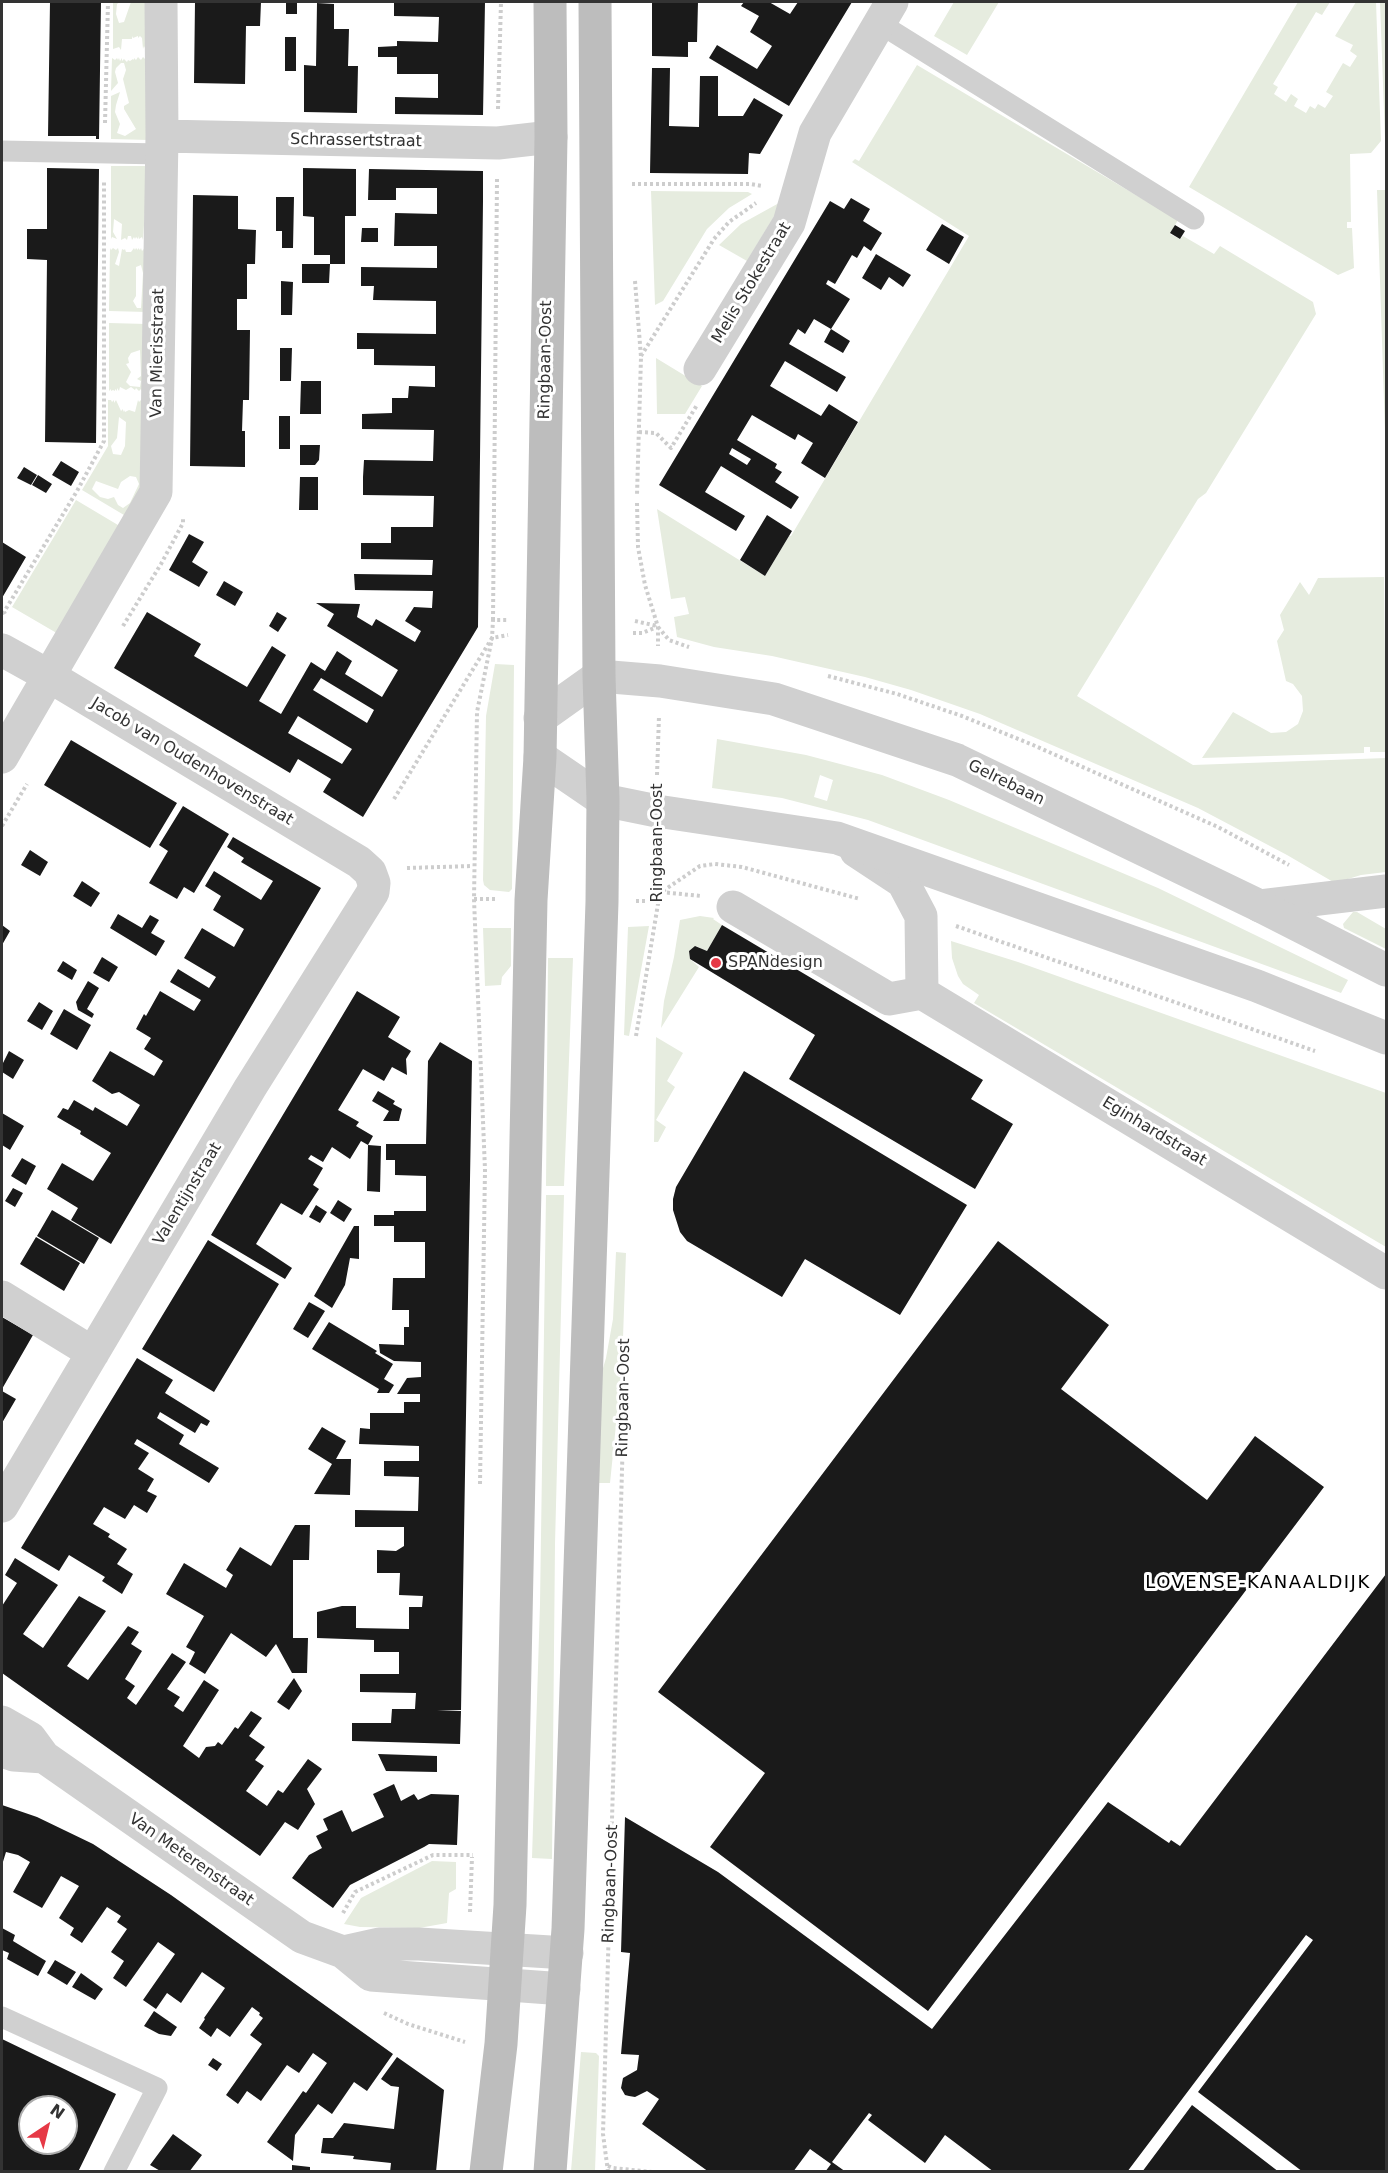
<!DOCTYPE html>
<html>
<head>
<meta charset="utf-8">
<style>
	body { margin:0 }
	#map { position:relative; width:1388px; height:2173px; overflow:hidden; background:#fff; font-family:"DejaVu Sans",sans-serif }
	canvas { display:block }
	.frame { position:absolute; inset:0; border:3px solid #333; pointer-events:none }
	.north { position:absolute; left:18px; top:2095px; width:60px; height:60px; box-sizing:border-box; background:#fff; border:2px solid #adadad; border-radius:50%; rotate:35deg; font-size:16px; font-weight:700; line-height:24px; text-align:center; color:#333 }
	.north::after { content:''; display:block; margin:auto; width:21px; height:27px; background:#e63946; clip-path:polygon(50% 0,100% 100%,50% 72%,0 100%) }
</style>
</head>
<body>
<div id="map">
<canvas width="1388" height="2173"></canvas>
<div class="frame"></div>
<div class="north">N</div>
</div>
<script>
const c = document.querySelector('canvas').getContext('2d');
c.lineJoin = 'round';
function fill(path, color) { c.fillStyle = color; c.fill(path, 'evenodd'); }
const toPath = rows => new Path2D(rows.map(r => 'M' + r).join(''));
function strokePath(path, color, width, dash) { c.strokeStyle = color; c.lineWidth = width; c.lineCap = dash ? 'butt' : 'round'; c.setLineDash(dash || []); c.stroke(path); }
function write(font, color, halo, rows, align = 'center') {
  c.font = font + ' "DejaVu Sans",sans-serif'; c.lineWidth = 6; c.setLineDash([]); c.textBaseline = 'middle'; c.strokeStyle = halo; c.fillStyle = color; for (const [text, x, y, turn = 0] of rows) {
    c.save(); c.translate(x, y); c.rotate((+turn || 0) * Math.PI / 180); c.textAlign = isNaN(turn) ? turn : align; if (halo) c.strokeText(text, 0, 0); c.fillText(text, 0, 0); c.restore();
  }
}
fill(toPath([
	[113,2,120,2,117,4,116,14,119,23,124,22,131,2,150,2,145,48,144,46,143,49,142,38,140,36,138,38,138,36,133,38,132,36,132,39,122,39,121,50,119,47,113,49],
	[954,2,999,2,967,55,934,36],
	[1298,2,1330,2,1322,15,1316,12,1273,84,1278,87,1274,94,1286,102,1291,94,1298,99,1294,106,1306,113,1310,106,1315,109,1318,104,1325,108,1333,96,1326,92,1343,63,1350,67,1357,56,1350,51,1353,45,1335,36,1356,2,1376,2,1381,141,1371,153,1350,154,1351,222,1347,222,1347,228,1352,228,1354,268,1338,275,1189,187],
	[1380,2,1386,2,1386,166],
	[138,57,141,60,143,57,145,59,149,140,111,139,111,96,120,92,116,105,115,112,120,124,117,133,125,136,136,129,124,109,124,106,129,103,123,79,126,70,124,63,121,63,116,68,115,72,118,83,111,91,112,58,115,60,117,58,118,60,119,58,120,61,122,58,122,61,124,59,127,62,128,60,130,61,133,59,134,60,134,58,136,60],
	[917,65,1178,220,1170,234,1180,239,1183,236,1214,254,1220,246,1313,302,1316,314,1206,493,1198,499,1077,696,1193,765,1386,758,1386,872,1361,875,1335,883,1287,855,1198,808,980,714,911,690,865,677,772,656,714,647,677,637,674,617,689,614,685,597,671,599,657,509,765,576,789,536,791,536,969,236,852,162,855,159,859,161],
	[111,166,148,166,143,240,142,237,139,239,139,236,138,239,136,237,135,239,134,237,132,240,131,236,128,236,127,240,125,238,121,240,122,224,114,219,113,232,117,239,112,237,111,239],
	[1377,190,1386,190,1386,462],
	[651,191,748,192,752,194,729,208,707,229,663,301,655,305],
	[779,203,781,205,747,261,719,245,741,224],
	[110,248,111,250,113,248,116,250,118,248,119,252,115,264,119,266,122,249,124,250,125,249,126,252,131,252,134,248,135,250,136,248,138,250,138,248,140,250,141,248,142,251,144,249,147,312,109,311],
	[141,265,143,273,141,308,137,308,133,301,136,296,136,267],
	[109,323,147,324,142,391,141,389,139,391,136,388,135,390,131,387,126,390,120,387,119,391,117,388,117,391,115,389,115,391,113,390,111,391,111,389,109,391],
	[140,350,141,376,137,379,141,381,140,387,130,386,126,382,131,372,126,364,129,363,128,358,131,353],
	[656,358,702,386,685,414,657,414],
	[108,400,111,400,112,402,114,400,114,403,116,400,121,411,123,409,123,412,124,410,125,412,129,410,135,412,138,400,139,402,141,400,145,484,129,518,82,490,108,446],
	[119,417,126,422,125,446,121,455,113,454,111,446,117,438],
	[130,476,136,477,139,484,130,503,123,508,118,505,114,497,108,499,100,497,92,489,96,481,118,489,121,482],
	[76,500,123,528,60,635,12,607],
	[1384,577,1386,752,1370,752,1370,747,1364,747,1364,753,1202,758,1233,712,1271,733,1286,732,1298,724,1303,711,1302,696,1293,684,1286,681,1277,641,1284,630,1280,615,1300,582,1309,595,1318,578],
	[495,664,514,665,512,889,509,892,490,890,484,885,483,880,486,716],
	[717,739,806,755,882,775,949,800,1158,888,1348,980,1341,993,868,820,782,798,712,788],
	[820,775,833,780,827,801,814,797],
	[1353,912,1357,912,1386,929,1386,949,1344,928,1343,924],
	[700,916,714,918,713,919,722,925,707,951,696,946,689,951,690,959,699,967,661,1028,664,1001,674,957,680,920],
	[649,926,629,1036,624,1035,628,927],
	[483,928,511,928,511,966,502,977,501,985,485,986],
	[951,941,1018,962,1386,1093,1386,1247,974,1003,979,995,963,984,958,976,952,958],
	[548,958,573,958,564,1186,546,1186],
	[656,1037,683,1053,667,1081,675,1087,656,1120,666,1127,658,1142,654,1142],
	[546,1195,564,1195,555,1544,552,1859,532,1858,540,1604],
	[616,1252,626,1253,622,1366,610,1483,593,1483,598,1385,606,1358,613,1319],
	[432,1861,456,1862,456,1889,449,1893,447,1923,419,1928,360,1927,344,1924,361,1898],
	[581,2052,596,2053,599,2056,595,2171,571,2171]
]), '#e6ecdf');
fill(toPath([
	[50,2,101,2,99,139,96,139,96,136,48,136],
	[195,2,261,2,260,26,246,26,245,84,194,83],
	[286,2,297,2,297,14,286,14],
	[394,2,485,2,483,115,395,114,395,97,438,98,438,74,397,74,397,57,378,57,378,47,397,46,397,41,438,42,439,17,394,16],
	[652,2,698,2,697,42,688,42,688,57,652,56],
	[744,2,769,2,790,14,798,2,852,2,789,106,709,58,717,45,757,69,772,46,750,32,759,16,741,6],
	[317,3,334,4,334,29,349,29,348,66,358,66,357,113,304,112,304,65,316,66],
	[285,37,296,37,296,71,285,71],
	[652,68,670,68,669,126,699,127,700,76,718,76,718,116,743,116,754,98,783,115,760,154,749,153,748,174,650,173],
	[47,168,99,169,96,443,45,442,47,260,27,259,27,229,47,229],
	[303,168,356,169,356,216,345,216,345,264,330,264,330,255,314,255,314,217,303,216],
	[369,169,483,171,483,201,478,627,363,817,323,792,331,779,298,759,290,773,114,668,147,612,201,644,194,656,247,687,272,646,286,655,259,701,281,714,311,662,325,671,337,651,352,661,345,674,382,697,398,670,327,626,334,614,316,603,360,604,357,617,372,626,376,619,415,642,421,631,405,621,414,607,432,608,433,591,355,590,354,574,432,575,433,560,361,559,361,543,391,543,391,527,433,527,434,496,363,495,363,477,364,460,433,461,434,430,362,429,362,414,392,413,392,398,408,398,409,386,435,387,435,366,374,365,374,349,357,349,357,333,436,334,436,301,373,300,374,286,361,286,361,267,437,268,437,246,394,246,395,213,437,214,437,188,396,188,396,200,368,200],
	[321,678,374,710,367,723,313,690],
	[298,716,352,749,342,764,288,733],
	[193,195,238,196,238,229,256,230,255,264,247,264,247,299,237,299,237,330,250,330,249,400,243,400,242,431,245,431,245,467,190,466],
	[276,197,294,197,293,248,282,248,282,231,276,231],
	[851,198,870,209,863,221,882,233,871,251,864,246,857,258,852,255,835,284,828,280,826,284,850,299,831,329,850,341,843,353,824,342,831,329,814,319,805,334,798,329,789,344,846,377,837,392,785,361,770,386,821,416,829,404,858,422,825,478,801,463,813,443,798,434,795,440,752,415,737,440,777,464,775,468,782,472,775,482,799,497,791,509,721,466,705,492,745,516,736,531,659,485,830,201,844,209],
	[732,448,751,459,747,465,729,454],
	[942,224,964,237,949,264,926,250],
	[1175,225,1185,231,1180,239,1170,233],
	[362,228,378,228,378,242,361,242],
	[876,254,911,275,903,287,889,277,881,290,862,278],
	[302,264,330,264,329,283,302,283],
	[281,281,293,282,292,315,281,315],
	[280,348,292,348,291,381,280,381],
	[301,381,321,381,321,414,300,414],
	[279,416,290,416,290,449,279,449],
	[300,445,320,445,319,460,315,465,300,465],
	[61,461,79,472,71,486,52,475],
	[24,467,37,475,31,485,17,478],
	[38,475,52,484,46,493,32,485],
	[300,477,318,477,318,510,299,510],
	[767,515,792,531,765,576,740,560],
	[189,534,204,542,192,562,208,572,199,587,169,570],
	[2,542,26,557,2,598],
	[224,581,243,592,235,606,216,595],
	[277,612,287,618,278,632,269,626],
	[71,740,177,803,150,848,44,785],
	[183,806,229,834,194,893,184,887,177,899,149,883,168,851,159,845],
	[233,837,321,888,111,1244,71,1220,78,1208,47,1189,62,1163,93,1181,111,1153,80,1134,81,1131,57,1117,63,1108,68,1110,74,1100,93,1111,95,1107,127,1126,140,1105,119,1092,112,1094,92,1081,110,1051,154,1076,163,1061,144,1049,151,1038,136,1029,144,1014,146,1016,160,991,194,1011,201,1000,170,982,178,969,209,988,216,977,184,958,202,928,234,947,244,929,213,910,221,896,205,886,214,871,261,900,273,881,241,862,244,858,227,847],
	[30,850,48,862,40,876,21,865],
	[82,881,100,893,91,907,73,896],
	[118,914,142,928,150,915,159,920,151,933,165,941,156,956,110,928],
	[2,925,10,931,2,945],
	[722,925,983,1080,971,1099,1013,1124,975,1189,789,1079,815,1035,690,959,689,951,695,946,707,951],
	[102,957,118,967,109,982,93,973],
	[63,961,77,970,72,980,57,971],
	[88,981,99,988,87,1009,94,1014,92,1018,78,1010,76,1002],
	[357,991,400,1017,388,1037,411,1051,406,1059,407,1075,392,1067,384,1081,363,1069,338,1110,359,1122,356,1126,373,1136,368,1145,361,1141,350,1159,332,1147,323,1162,311,1155,308,1159,323,1168,313,1185,319,1189,302,1215,281,1203,256,1244,292,1268,285,1279,211,1235],
	[39,1002,53,1011,42,1030,27,1021],
	[64,1009,91,1025,77,1050,50,1034],
	[440,1042,472,1061,461,1710,437,1710,461,1711,460,1744,352,1741,352,1723,391,1723,392,1709,415,1709,416,1693,360,1692,360,1674,399,1674,399,1652,374,1652,374,1640,317,1638,317,1612,342,1606,356,1606,356,1628,409,1629,409,1607,422,1607,423,1596,399,1595,400,1573,377,1573,377,1550,396,1551,404,1546,404,1527,355,1527,355,1510,418,1511,419,1477,384,1476,384,1461,419,1461,419,1446,359,1444,360,1428,370,1429,370,1413,404,1413,404,1402,420,1402,420,1394,397,1394,407,1378,421,1377,421,1362,394,1361,380,1353,379,1344,404,1345,404,1327,409,1327,409,1310,392,1310,393,1278,425,1278,425,1242,394,1242,394,1226,374,1226,374,1215,394,1215,394,1211,426,1211,426,1176,395,1175,395,1160,386,1160,386,1144,426,1144,428,1061],
	[9,1051,24,1060,13,1079,2,1072,2,1065],
	[744,1071,967,1205,900,1315,805,1259,782,1297,687,1241,680,1232,673,1210,673,1199,676,1187],
	[378,1091,395,1101,393,1104,402,1109,399,1121,383,1121,389,1111,372,1101],
	[2,1113,24,1126,10,1150,2,1145],
	[368,1145,381,1146,380,1192,367,1191],
	[22,1158,36,1166,26,1185,11,1176],
	[13,1188,23,1193,15,1207,5,1201],
	[338,1200,352,1209,344,1222,330,1213],
	[316,1205,327,1212,320,1223,309,1217],
	[52,1210,99,1238,84,1264,37,1236],
	[354,1226,359,1226,359,1259,350,1258,345,1285,332,1308,314,1296],
	[36,1237,80,1263,64,1291,20,1264],
	[208,1240,279,1284,214,1392,142,1349],
	[998,1241,1109,1325,1061,1389,1207,1500,1255,1436,1324,1487,928,2011,710,1847,765,1773,658,1692],
	[309,1302,325,1311,308,1338,293,1329],
	[2,1317,33,1335,2,1389],
	[329,1322,377,1351,375,1353,393,1364,384,1379,394,1385,389,1393,377,1393,379,1389,312,1349],
	[137,1358,173,1380,165,1393,210,1421,207,1426,201,1423,195,1433,160,1412,157,1418,184,1435,179,1444,219,1468,209,1483,137,1439,134,1444,149,1453,138,1469,154,1479,147,1491,157,1496,147,1513,134,1505,125,1519,104,1507,93,1524,110,1534,108,1537,127,1549,117,1564,133,1574,122,1594,102,1581,105,1577,69,1555,59,1571,21,1548],
	[2,1391,16,1399,2,1423],
	[322,1427,346,1441,336,1459,351,1459,350,1495,314,1494,332,1464,308,1449],
	[295,1525,310,1525,309,1560,293,1560,293,1638,308,1638,307,1673,292,1673,276,1644,266,1657,231,1633,205,1674,189,1664,195,1652,186,1647,204,1616,166,1594,184,1563,226,1588,233,1575,226,1570,240,1547,271,1566],
	[15,1558,58,1585,23,1634,43,1648,79,1596,106,1611,67,1666,88,1680,128,1626,139,1632,131,1644,142,1651,125,1679,135,1686,127,1698,136,1705,172,1653,186,1662,167,1689,180,1697,174,1706,183,1712,204,1680,219,1690,183,1746,199,1758,206,1747,215,1746,218,1742,222,1745,235,1727,238,1729,251,1711,262,1718,249,1736,265,1747,255,1760,264,1766,246,1791,267,1806,278,1790,283,1793,308,1759,322,1769,307,1789,315,1804,298,1830,285,1822,260,1856,2,1673,2,1606,17,1583,5,1575],
	[1386,1574,1386,2172,1303,2172,1198,2092,1313,1940,1306,1935,1127,2172,994,2172,945,2135,925,2163,868,2120,872,2115,869,2113,832,2162,846,2172,825,2172,831,2164,810,2149,793,2172,709,2172,642,2124,659,2099,647,2091,635,2097,629,2096,625,2095,621,2088,623,2078,637,2070,639,2055,621,2054,630,1953,621,1952,625,1817,718,1872,932,2029,1108,1802,1169,1843,1171,1840,1180,1846],
	[294,1678,302,1691,289,1710,277,1702],
	[378,1754,437,1756,437,1772,386,1771],
	[394,1784,401,1801,414,1794,418,1800,431,1794,459,1795,457,1845,429,1844,424,1847,350,1885,333,1908,292,1878,309,1855,322,1848,316,1836,328,1830,323,1819,342,1810,352,1832,384,1817,373,1794],
	[2,1805,37,1817,93,1844,171,1895,393,2054,367,2091,354,2082,332,2114,318,2104,295,2135,293,2161,267,2142,303,2091,306,2093,327,2063,313,2053,299,2073,287,2065,261,2101,247,2091,238,2104,226,2095,262,2044,250,2035,263,2018,259,2015,260,2013,252,2007,230,2037,217,2028,211,2037,199,2028,205,2019,204,2018,225,1988,202,1972,181,2003,167,1993,156,2009,143,2000,175,1954,158,1942,126,1987,113,1978,124,1961,111,1952,127,1929,117,1922,121,1916,107,1907,82,1943,70,1935,74,1928,59,1918,79,1886,61,1876,42,1908,13,1892,30,1862,18,1855,6,1852,2,1865],
	[2,1928,15,1935,13,1941,46,1961,38,1976,7,1959,9,1953,2,1950],
	[55,1960,76,1972,67,1985,47,1973],
	[81,1973,103,1989,95,2000,72,1987],
	[154,2011,177,2027,171,2036,159,2034,144,2026],
	[2,2039,116,2094,78,2172,2,2172],
	[30,2107,66,2107,66,2143,30,2143],
	[397,2057,444,2090,436,2172,390,2172,391,2163,353,2159,354,2156,321,2153,323,2138,333,2138,344,2123,394,2129,399,2087,391,2086,381,2079],
	[213,2058,222,2064,217,2071,208,2065],
	[1192,2105,1279,2172,1142,2172],
	[173,2134,202,2155,189,2172,162,2172,150,2165],
	[292,2165,310,2167,310,2172,292,2172]
]), '#1a1a1a');
strokePath(toPath([
	[498,109,501,2],
	[105,123,108,2],
	[632,184,750,184,762,186],
	[635,281,641,357,637,495],
	[641,356,714,239,729,222,756,203],
	[639,432,656,433,671,448,697,405],
	[637,503,638,547,645,585,658,627,658,646],
	[5,614,4,612,77,491,104,441,104,182],
	[493,620,497,179],
	[635,621,657,626],
	[123,626,161,564,183,523,183,518],
	[658,627,669,640,689,647],
	[633,633,642,633,657,627],
	[828,676,897,694,962,716,1033,745,1218,827,1289,865],
	[657,775,659,716],
	[394,799,492,638,508,635],
	[2,826,27,784],
	[407,868,473,866],
	[661,892,701,896],
	[474,899,497,899],
	[636,901,648,901,700,866,715,864,742,867,860,899],
	[956,926,1315,1051],
	[636,1036,660,892,658,848],
	[480,1484,485,1170,474,899,477,712,492,638,493,620,508,620],
	[470,1912,472,1857],
	[343,1913,355,1892,433,1855,473,1855],
	[384,2013,408,2024,465,2042],
	[608,2166,613,2168,652,2172],
	[608,2172,603,2134,624,1400]
]), '#cdcdcd', 4, [3, 3]);
strokePath(toPath([
	[879,23,1194,219],
	[2,151,162,154],
	[2,2017,157,2088,114,2172]
]), '#d0d0d0', 21);
strokePath(toPath([
	[162,136,498,143,551,137],
	[700,369,789,223,815,133,892,2],
	[2,650,49,676,359,862,370,872,374,883,373,892,250,1088,2,1506],
	[2,757,156,492,162,136,161,2],
	[856,851,903,882,921,916,922,993],
	[1260,906,1386,891],
	[733,907,889,999,922,993,1386,1273],
	[2,1297,93,1353]
]), '#d0d0d0', 33);
strokePath(toPath([
	[540,718,599,676,660,681,774,699,957,760,1260,906,1386,970],
	[540,757,603,800,657,811,837,838,1257,986,1386,1038],
	[2,1722,30,1738,44,1757,302,1937,343,1952,371,1975,564,1989],
	[2,1751,14,1755,44,1757],
	[343,1952,379,1944,419,1944,567,1953]
]), '#d0d0d0', 33);
strokePath(toPath([
	[486,2172,501,2044,510,1905,531,900,540,757,551,137,550,2],
	[550,2172,568,1929,602,902,603,800,599,676,595,2]
]), '#bdbdbd', 33);
for (const [x, y, r, color] of [
	[716,963,6,"#e63946"]
]) { const dot = new Path2D(); dot.arc(x, y, r, 0, 2 * Math.PI); c.fillStyle = color; c.fill(dot); strokePath(dot, '#fff', 2); }
write('16px', '#333', '#fff', [
	["Schrassertstraat",356,141,1],
	["Melis Stokestraat",752,283,-59],
	["Van Mierisstraat",158,353,-89],
	["Ringbaan-Oost",546,360,-89],
	["Jacob van Oudenhovenstraat",192,762,31],
	["Gelrebaan",1006,783,26],
	["Ringbaan-Oost",658,843,-90],
	["Eginhardstraat",1154,1132,31],
	["Valentijnstraat",188,1194,-59],
	["Ringbaan-Oost",624,1398,-89],
	["Van Meterenstraat",191,1860,35],
	["Ringbaan-Oost",611,1884,-88]
]);
write('16px', '#333', '#fff', [
	["SPANdesign",728,963]
], 'left');
c.letterSpacing = '1.5px';
write('18px', '#000', '#fff', [
	["LOVENSE-KANAALDIJK",1258,1583]
]);
c.letterSpacing = '0px';
</script>
</body>
</html>
